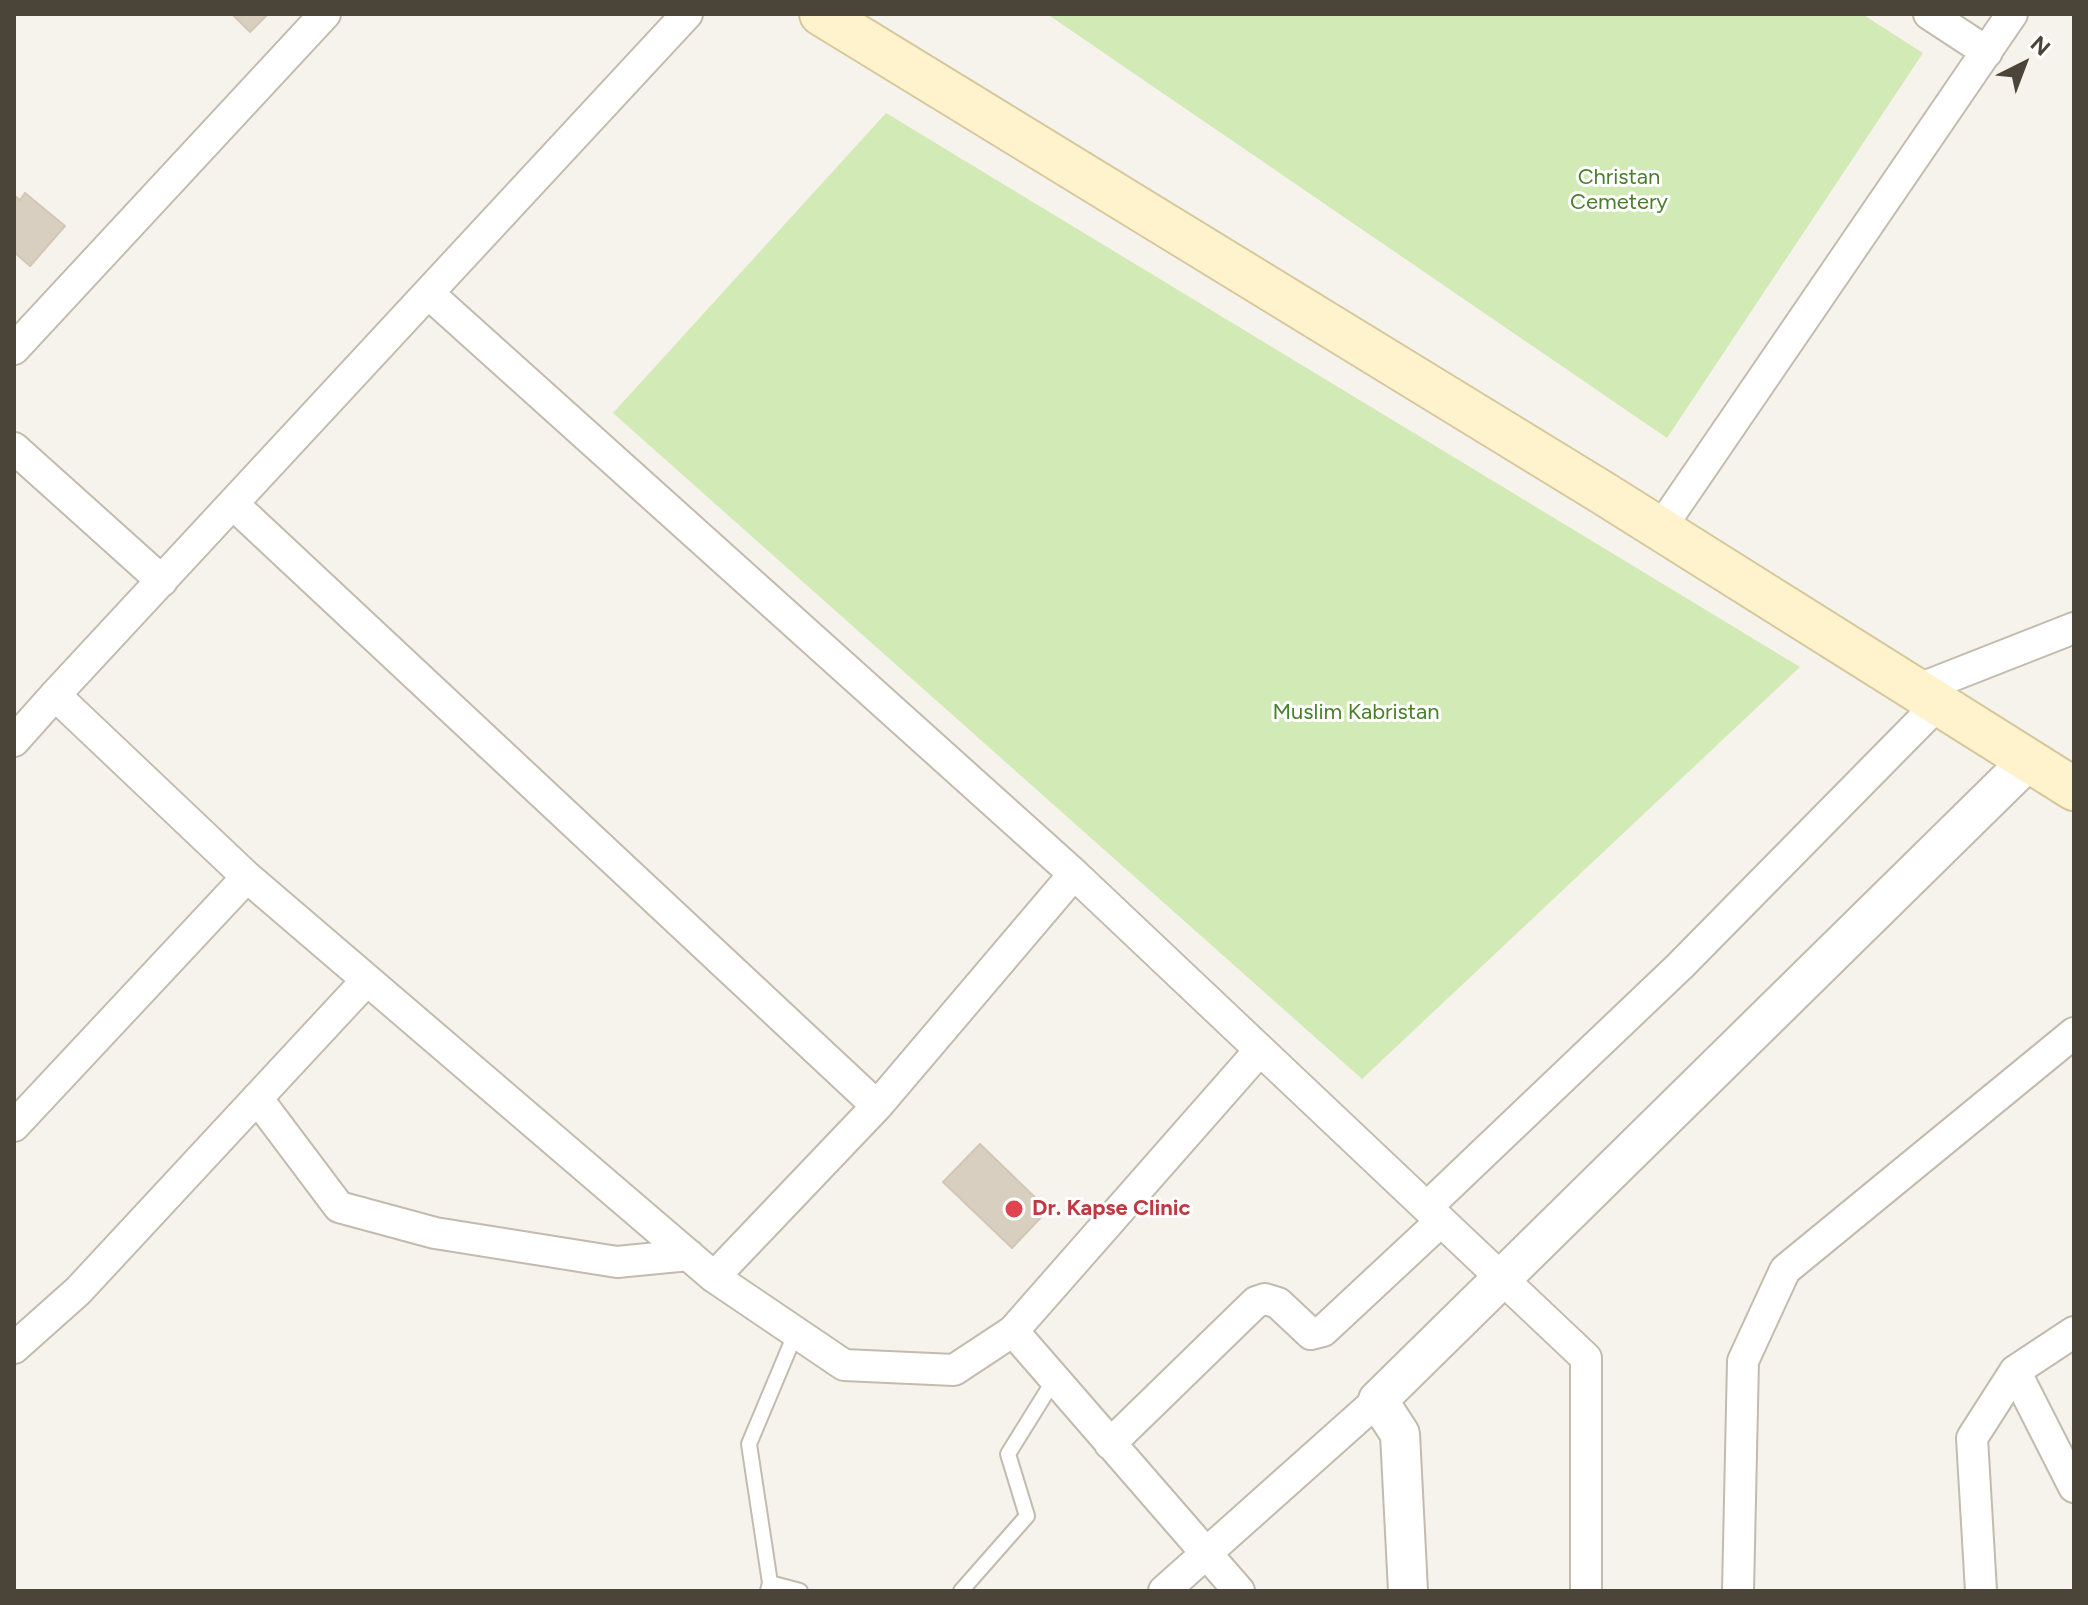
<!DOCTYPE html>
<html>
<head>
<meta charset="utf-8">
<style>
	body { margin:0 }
	#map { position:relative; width:2088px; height:1605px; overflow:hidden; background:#f6f3ec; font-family:Figtree,sans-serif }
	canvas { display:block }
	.frame { position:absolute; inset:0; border:16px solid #4b4439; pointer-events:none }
	.north { position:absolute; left:1984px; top:24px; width:80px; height:80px; -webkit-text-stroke:6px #fff; paint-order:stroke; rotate:42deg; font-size:22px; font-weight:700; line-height:32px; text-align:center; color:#4b4439 }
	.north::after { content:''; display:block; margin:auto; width:28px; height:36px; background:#4b4439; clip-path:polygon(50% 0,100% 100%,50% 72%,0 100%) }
</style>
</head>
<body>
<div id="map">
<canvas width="2088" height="1605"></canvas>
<div class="frame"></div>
<div class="north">N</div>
</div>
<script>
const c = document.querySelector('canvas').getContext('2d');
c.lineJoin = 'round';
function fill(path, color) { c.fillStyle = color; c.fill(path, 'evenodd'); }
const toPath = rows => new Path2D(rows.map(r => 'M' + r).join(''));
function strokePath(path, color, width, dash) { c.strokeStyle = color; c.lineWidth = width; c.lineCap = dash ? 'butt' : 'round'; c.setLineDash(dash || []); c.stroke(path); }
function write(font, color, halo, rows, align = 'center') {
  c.font = font + ' Figtree,sans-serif'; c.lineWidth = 6; c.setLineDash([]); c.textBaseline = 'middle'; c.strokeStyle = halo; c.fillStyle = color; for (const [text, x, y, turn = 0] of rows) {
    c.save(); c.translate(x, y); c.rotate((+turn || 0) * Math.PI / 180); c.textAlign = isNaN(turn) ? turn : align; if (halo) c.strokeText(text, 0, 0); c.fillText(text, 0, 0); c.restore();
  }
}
fill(toPath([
	[1047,14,1862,14,1923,53,1667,438],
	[886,113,1800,667,1362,1079,613,413]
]), '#d2eab5');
const building = toPath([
	[232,14,268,14,250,32,232,14],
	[25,193,65,226,30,266,14,252,14,195,20,200,25,193],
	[980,1144,1048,1210,1012,1248,943,1182,980,1144]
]);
fill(building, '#d8cfc1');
strokePath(building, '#d3c7b4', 2);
const service = toPath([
	[770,1583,800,1591],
	[768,1591,770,1583,749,1444,796,1332],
	[961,1591,1027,1516,1008,1454,1054,1380]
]);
const minor = toPath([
	[1929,14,1987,52],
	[14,349,325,14],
	[14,448,162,581],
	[233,504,877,1106,1074,874,428,293],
	[1660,529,2012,14],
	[1916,690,2074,628],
	[14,741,55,695],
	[1074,874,1586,1358,1586,1591],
	[247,877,714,1277,877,1106],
	[257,1098,339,1207,435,1233,617,1262,689,1255],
	[14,1126,247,877,55,695,687,14],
	[1427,1207,1680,966,1938,704],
	[714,1277,844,1365,954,1370,1013,1331],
	[14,1348,78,1291,367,980],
	[2015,1371,2074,1487],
	[1110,1444,1256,1302,1265,1299,1278,1303,1311,1334,1323,1331,1441,1221],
	[1164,1591,1378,1400],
	[1239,1591,1013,1331,1260,1050],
	[1738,1591,1743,1361,1785,1270,2074,1033],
	[1981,1591,1972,1438,2015,1371,2074,1332]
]);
const tertiary = toPath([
	[1408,1591,1400,1434,1378,1400,2028,761]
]);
const secondary = toPath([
	[821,14,1603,493,2074,789]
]);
strokePath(service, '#c2bbae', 18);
strokePath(minor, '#c2bbae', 34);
strokePath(tertiary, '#c2bbae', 42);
strokePath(secondary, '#d6c79b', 46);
strokePath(service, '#fff', 14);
strokePath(minor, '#fff', 30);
strokePath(tertiary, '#fff', 38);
strokePath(secondary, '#fff3cd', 42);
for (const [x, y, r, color] of [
	[1014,1209,10,"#e0444e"]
]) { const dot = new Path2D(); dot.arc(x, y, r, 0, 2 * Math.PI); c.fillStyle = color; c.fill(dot); strokePath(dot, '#fff', 3); }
write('22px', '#4a7f2a', '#fff', [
	["Christan",1619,178],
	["Cemetery",1619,203],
	["Muslim Kabristan",1356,713]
]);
write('bold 22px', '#be3a42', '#fff', [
	["Dr. Kapse Clinic",1032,1209]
], 'left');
</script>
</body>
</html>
